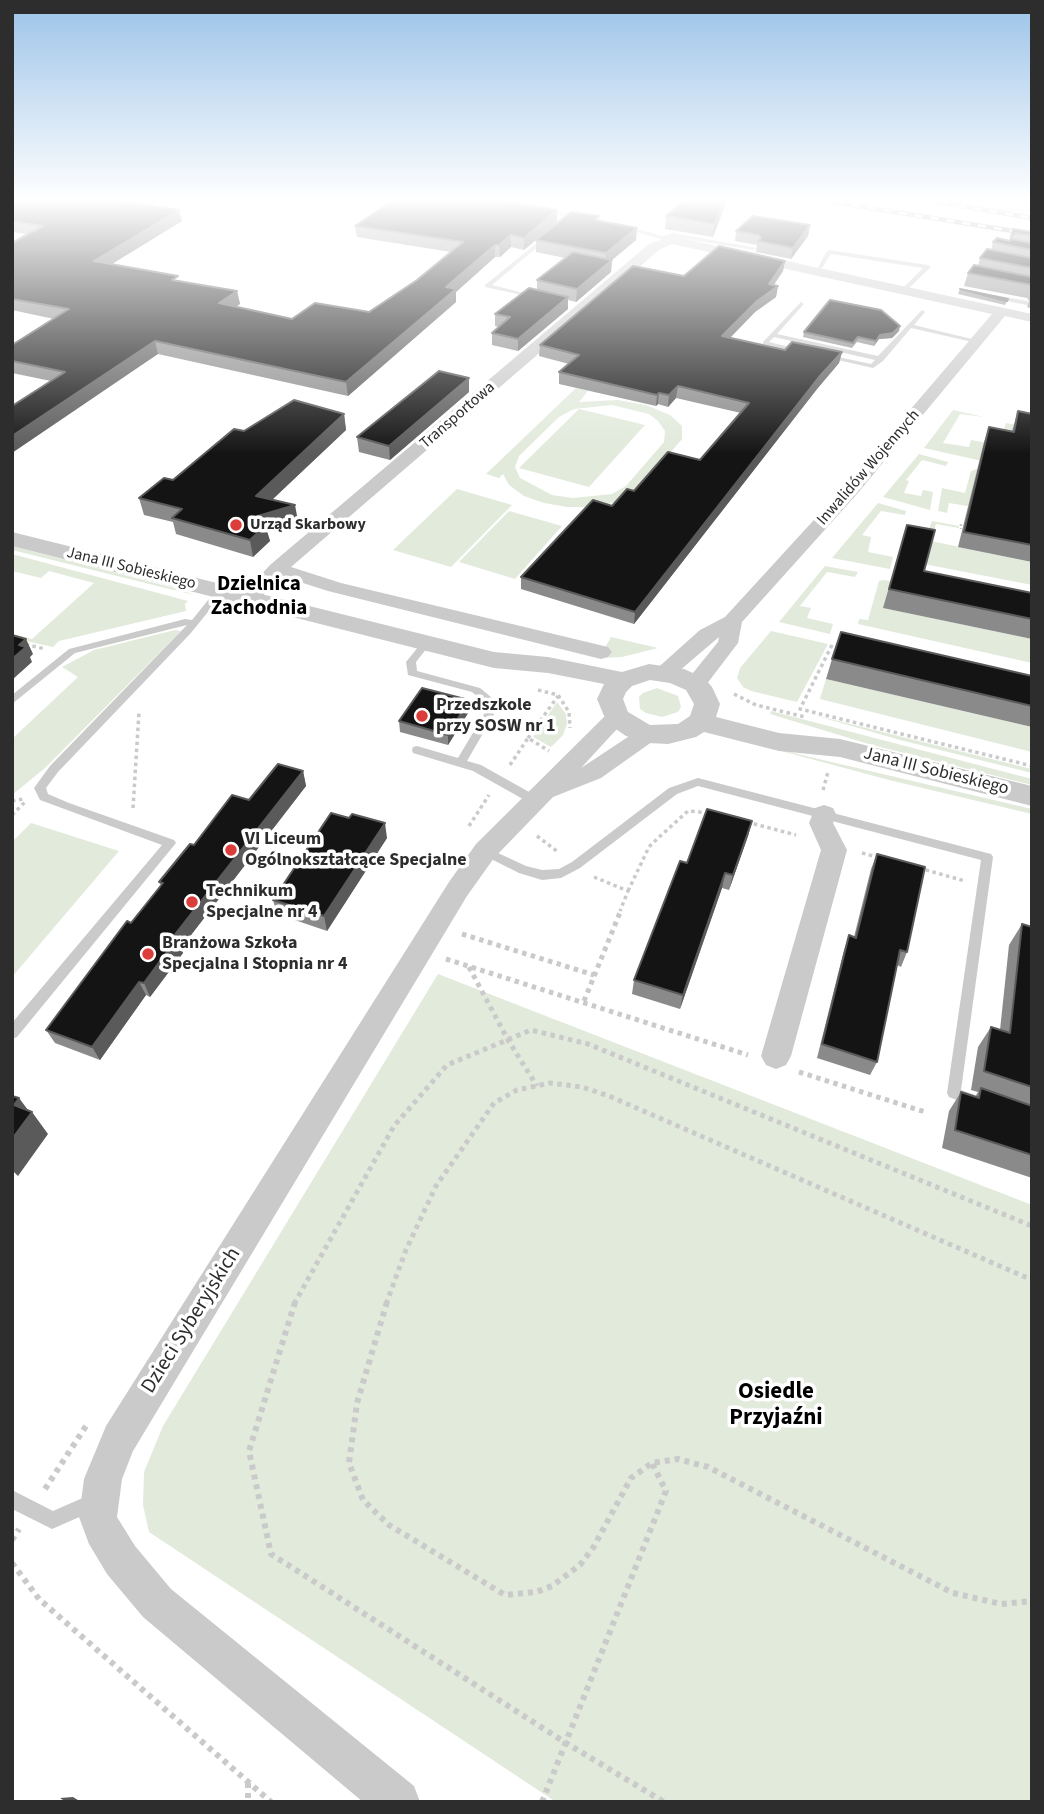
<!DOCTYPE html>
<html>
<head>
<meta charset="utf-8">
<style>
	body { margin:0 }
	#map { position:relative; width:1044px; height:1814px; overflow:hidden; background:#fff; font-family:"Source Sans 3",sans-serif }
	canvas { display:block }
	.frame { position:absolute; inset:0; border:14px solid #2d2d2d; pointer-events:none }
</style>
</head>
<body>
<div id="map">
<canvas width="1044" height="1814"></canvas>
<div class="frame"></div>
</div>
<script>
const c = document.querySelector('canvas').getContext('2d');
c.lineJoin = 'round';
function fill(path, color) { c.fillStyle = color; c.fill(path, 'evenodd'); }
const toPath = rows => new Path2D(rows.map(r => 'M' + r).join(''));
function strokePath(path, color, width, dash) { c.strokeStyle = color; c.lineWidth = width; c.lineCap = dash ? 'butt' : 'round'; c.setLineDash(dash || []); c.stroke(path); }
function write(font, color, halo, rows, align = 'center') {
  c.font = font + ' "Source Sans 3",sans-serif'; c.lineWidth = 7; c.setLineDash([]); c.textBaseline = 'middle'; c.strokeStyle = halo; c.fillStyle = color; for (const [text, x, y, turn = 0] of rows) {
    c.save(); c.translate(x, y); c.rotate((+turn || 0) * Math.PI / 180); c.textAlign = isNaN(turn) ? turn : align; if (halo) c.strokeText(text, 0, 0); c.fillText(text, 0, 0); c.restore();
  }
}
fill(toPath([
	[935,200,1032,200,1032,216,974,207],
	[576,388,588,391,579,402,618,400,646,405,670,415,682,426,682,439,638,491,618,502,592,507,567,507,544,503,524,496,509,485,503,474,499,478,486,474],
	[612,405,649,414,658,421,665,431,664,442,626,486,612,494,573,498,552,495,520,478,515,467,519,456,559,417,574,409],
	[579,409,645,425,589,487,519,468],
	[953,410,984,417,960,414,943,443,969,447,971,440,999,445,1006,423,1032,427,1010,439,991,463,924,448],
	[919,454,948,462,946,466,922,460,906,480,909,481,904,493,921,496,923,490,933,492,930,510,883,497],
	[977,469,999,473,977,471,973,487,997,511,949,503,947,513,938,511,942,488,965,493,971,471],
	[457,489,512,505,451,567,393,550],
	[878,503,906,511,905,515,881,511,862,535,871,537,868,552,893,557,890,569,832,558],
	[509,511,562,526,515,579,459,562],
	[932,521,959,526,959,528,936,524,931,541,1032,562,1032,585,924,564,922,547],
	[12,546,178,589,194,595,12,550],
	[12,554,188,601,185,604,186,611,59,641,53,647,12,638,12,634,32,639,94,583,49,571,41,578,12,571],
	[825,566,858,572,855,577,827,572,800,606,811,608,807,618,833,624,830,634,779,622],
	[884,580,915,586,884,608,1032,639,1032,663,858,624,859,619,868,620,879,581],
	[175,630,181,631,45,768,12,795,12,739,78,677,62,667,94,650],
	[771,631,828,644,797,702,751,691,743,687,737,678,740,668],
	[611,637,658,648,622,657,599,658],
	[826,679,1032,727,1032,752,820,699],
	[657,688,678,696,681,707,678,712,662,717,646,713,640,709,639,697,643,693],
	[557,702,566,714,567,724,563,735,551,747,533,737],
	[771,711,1032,779,1032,785,872,745,770,714],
	[810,714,1032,769,1032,773,900,740],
	[759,745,1032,809,1032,814,889,780],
	[31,823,119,851,12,977,12,842],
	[438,974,1032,1205,1032,1802,556,1802,149,1532,143,1505,144,1472,163,1426]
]), '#e2eadc');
strokePath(toPath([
	[961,524,961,529]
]), '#cacaca', 2.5, [2, 2]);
strokePath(toPath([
	[12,641,45,649],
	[832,645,800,709,1032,766],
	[538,690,558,695,569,712,570,728],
	[734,694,756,705,805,717],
	[528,738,558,696],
	[510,765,528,738,549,751],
	[823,790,828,772],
	[12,801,23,799],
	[133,808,139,712],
	[12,815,25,802],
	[747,822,796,835],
	[469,826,489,795],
	[537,836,558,852],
	[862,853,880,858],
	[919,868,965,881],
	[594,877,628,891,620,911],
	[628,891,649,847,657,839,688,811,711,813]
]), '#cacaca', 3.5, [3.5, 3.5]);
strokePath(toPath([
	[462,934,594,975],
	[446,959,748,1055],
	[469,967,508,1040,537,1086],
	[584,1001,621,910],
	[799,1072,925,1112],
	[294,1304,394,1126,447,1065,531,1030,588,1044,1032,1226],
	[386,1304,406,1250,436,1186,494,1103,517,1090,550,1083,582,1087,609,1096,1032,1280]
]), '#cacaca', 5, [4.5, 4.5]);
strokePath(toPath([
	[295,1302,249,1451,271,1554,566,1743,664,1802],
	[387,1302,357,1403,349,1463,363,1500,389,1525,505,1595,536,1592,552,1586,580,1565,593,1548,631,1478,652,1463,678,1459,708,1467,953,1593,1001,1604,1032,1601],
	[45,1489,86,1426],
	[12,1540,19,1529],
	[12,1563,39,1599,271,1802],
	[248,1783,248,1802],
	[542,1802,666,1491,652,1463]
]), '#cacaca', 6, [5, 5]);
fill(toPath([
	[542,209,583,216,586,218,583,220,540,212,542,209],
	[621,224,662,236,673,233,757,248,754,250,673,237,669,238,674,240,671,242,619,227,621,224],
	[549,233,551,236,492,285,536,296,536,298,485,287,485,285,549,233],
	[829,250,928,265,931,267,909,288,911,291,908,293,903,288,923,268,831,254,822,268,818,268,826,252,829,250],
	[994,295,1027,301,1030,303,1027,305,992,298,992,296,994,295],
	[801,302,803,303,803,305,777,334,878,356,922,310,925,312,914,325,980,341,977,343,911,328,883,361,873,368,820,356,824,354,871,364,875,360,774,337,769,342,806,351,803,353,763,344,763,342,801,302],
	[220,588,225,591,190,634,58,772,46,788,48,794,69,803,174,840,176,843,17,1037,12,1039,12,1023,162,845,40,800,34,788,50,766,187,625,75,653,12,704,12,695,69,649,185,619,192,620,217,589,220,588],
	[426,640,431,643,416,662,417,671,480,688,491,697,497,709,467,761,481,765,538,797,540,800,538,803,530,803,473,771,413,753,412,750,413,747,417,746,458,758,487,709,483,701,472,692,408,675,406,662,423,641,426,640],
	[698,778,991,854,993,857,961,1090,978,1096,980,1100,978,1104,973,1106,949,1097,947,1093,981,860,698,786,677,794,580,868,561,878,542,880,519,873,481,854,479,851,485,847,526,866,542,870,559,869,572,862,669,788,698,778],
	[12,1490,53,1511,94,1493,100,1496,103,1502,100,1508,52,1529,12,1509,12,1490]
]), '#cacaca');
fill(toPath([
	[671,236,1032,314,1032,322,1005,316,857,494,742,622,738,643,703,689,687,689,684,684,718,642,719,637,672,677,664,679,656,677,653,672,700,630,725,617,845,486,992,314,672,244,659,250,291,567,341,583,608,647,612,652,608,657,601,659,328,591,281,576,257,602,243,602,240,598,243,594,270,565,649,244,671,236],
	[617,710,625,712,628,717,581,768,640,729,648,726,656,729,659,734,656,739,601,778,553,797,494,858,467,896,133,1451,122,1479,117,1517,135,1546,171,1589,414,1786,420,1802,363,1802,143,1617,107,1574,89,1544,79,1517,84,1479,106,1426,449,882,476,844,609,712,617,710],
	[824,805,833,808,836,814,833,823,847,850,791,1056,786,1065,776,1069,766,1065,761,1056,821,850,809,823,815,808,824,805]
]), '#cacaca');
fill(toPath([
	[12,532,494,652,548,657,622,672,649,664,684,669,704,678,712,687,720,704,716,717,779,733,840,739,1032,786,1032,806,840,757,779,751,704,732,696,737,668,744,648,743,626,736,607,723,597,699,604,684,548,673,494,668,12,546,12,532],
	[650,680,670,683,686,690,694,704,690,716,678,724,650,725,628,712,623,699,626,692,632,686,650,680]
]), '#cacaca');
const rail = toPath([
	[820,200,1032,234],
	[926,200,1032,218]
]);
strokePath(rail, '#828282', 4.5);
strokePath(rail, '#fff', 2.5, [8]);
fill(toPath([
	[12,200,182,221,112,264,180,281,237,291,240,304,235,307,292,319,369,312,417,280,451,252,357,237,355,226,557,222,524,250,511,247,500,257,495,257,456,292,456,302,348,396,158,354,51,381,12,373,12,345,54,319,12,310,12,243,27,234,12,232],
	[727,200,713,237,665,229,666,216],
	[599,221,636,240,612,260,611,272,576,302,568,300,568,309,518,351,492,345,492,333,499,327,495,326,495,314,537,290,537,280,565,258,536,252,536,240],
	[810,225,808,236,791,259,756,252,757,245,735,241,736,231],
	[1013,229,1032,232,1032,309,1027,307,1029,301,1027,298,964,286,968,273,978,266,980,258,991,250,993,242,1009,241],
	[785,261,783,271,774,285,778,286,776,297,755,312,730,338,785,350,842,352,839,363,817,389,634,624,521,589,521,577,612,506,634,491,700,460,741,413,676,398,668,407,658,404,656,406,559,384,559,372,569,364,539,356,540,345,684,276],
	[960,289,1008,299,1005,305,958,294],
	[899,331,892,338,879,339,874,346,857,342,852,348,803,337,804,332],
	[469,392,390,460,359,452,357,437],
	[1018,411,1032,413,1032,562,958,547,984,442,989,427,1012,431],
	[344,414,346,430,272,500,298,521,267,531,270,541,253,557,176,534,173,522,144,515,139,498,173,480,244,431],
	[907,525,924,571,1032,593,1032,639,883,608],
	[832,659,1032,676,1032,727,826,679],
	[469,700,470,710,448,745,400,732,399,721],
	[303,771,306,786,181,948,183,953,150,997,146,995,100,1060,55,1043,46,1030,161,885,159,882,194,845,249,800],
	[349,818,387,838,327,931,277,914,273,900],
	[752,821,748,836,729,890,722,888,680,1009,632,994,634,980,687,863],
	[877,854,907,952,901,967,897,965,877,1062,870,1075,817,1058,844,950,849,935,854,937,871,869],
	[1022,924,1032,927,1032,1178,942,1148,949,1111,961,1092,975,1097,978,1092,971,1090,978,1047,991,1027,1000,1030,1009,945]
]), '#8a8a8a');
fill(toPath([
	[724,200,727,200,713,237,715,224],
	[179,210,182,221,97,273,94,261],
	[557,210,557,222,524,250,524,238],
	[810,225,808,236,791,259,793,248],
	[637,228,636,240,612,260,611,272,576,302,577,289,605,265,606,253],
	[511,235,511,247,500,257,499,245],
	[495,245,495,257,456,292,456,302,348,396,346,382,446,287],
	[785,261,783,271,768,293,778,286,776,297,755,312,721,347,722,336,769,284],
	[237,291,240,304,222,316,219,303],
	[568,297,568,309,518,351,518,339],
	[900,326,899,331,892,338,879,339,874,346,876,341,880,335],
	[155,341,158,354,12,453,12,436],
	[842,352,839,363,817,389,634,624,635,612,819,377],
	[469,378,469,392,390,460,389,446],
	[678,386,676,398,668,407,669,395],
	[659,393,658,404,656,406,657,395],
	[344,414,346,430,259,512,256,496],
	[295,505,298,521,267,531,270,541,253,557,250,540,258,516],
	[26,639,33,654,30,657,32,662,12,680,12,659,19,645],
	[469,700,470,710,448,745,448,735],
	[303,771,306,786,181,948,183,953,150,997,144,983,173,937],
	[752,821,748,836,729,890,733,875],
	[385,823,387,838,327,931,324,916],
	[725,873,722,888,680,1009,683,995],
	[139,982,146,995,100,1060,92,1047],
	[19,1098,31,1114,32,1112,48,1134,18,1176,12,1170,12,1139,14,1105],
	[73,1797,81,1802,66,1802,60,1798]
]), '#5a5a5a');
const building = toPath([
	[12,200,114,200,179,210,94,261,178,276,172,280,237,291,219,303,292,319,315,303,369,312,417,280,463,242,355,226,393,200,498,200,557,210,524,238,511,235,499,245,495,245,446,287,456,289,346,382,155,341,12,436,12,406,65,372,12,361,12,345,69,309,12,299,12,243,43,226,12,221,12,200],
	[685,200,724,200,715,224,666,216,685,200],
	[571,212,599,216,595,220,637,228,606,253,536,240,571,212],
	[753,216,810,225,793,248,758,241,761,238,759,235,736,231,753,216],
	[1013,229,1032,232,1032,235,1015,233,1011,237,1013,229],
	[997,238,1010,241,1011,239,1032,243,1032,250,993,242,997,238],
	[719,246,785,261,769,284,778,286,757,301,722,336,785,350,792,342,842,352,819,377,635,612,521,577,593,500,612,506,627,489,634,491,668,452,700,460,749,403,678,386,669,395,659,393,657,395,559,372,579,355,540,345,633,266,684,276,719,246],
	[987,249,1032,258,1032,268,980,258,987,249],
	[573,252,612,260,577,289,537,280,573,252],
	[974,265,1032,277,1032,285,968,273,974,265],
	[529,288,568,297,518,339,492,333,510,317,495,314,529,288],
	[960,289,1008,299,1007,301,960,289],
	[830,300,881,310,900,326,893,333,880,335,876,341,858,337,853,343,804,332,830,300],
	[439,371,469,378,389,446,357,437,439,371],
	[294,400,344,414,256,496,295,505,258,516,266,525,250,540,172,518,182,509,139,498,164,478,173,480,234,429,244,431,294,400],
	[1018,411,1032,414,1032,545,964,532,989,427,1014,432,1018,411],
	[907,525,935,530,924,571,1032,593,1032,619,889,589,907,525],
	[841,632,1032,676,1032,706,832,659,841,632],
	[12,635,26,639,19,645,26,647,12,659,12,635],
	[422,688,469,700,448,735,399,721,422,688],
	[278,764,303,771,173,937,177,938,144,983,139,982,92,1047,46,1030,127,921,131,923,163,883,159,882,190,844,194,845,232,795,249,800,278,764],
	[707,809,752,821,733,875,725,873,683,995,634,980,680,861,687,863,707,809],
	[331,813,349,818,352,814,385,823,324,916,273,900,331,813],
	[877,854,925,867,907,952,900,950,877,1062,822,1044,849,935,856,938,877,854],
	[1022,924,1032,927,1032,1087,984,1071,991,1027,1010,1033,1022,924],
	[981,1088,1032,1106,1032,1155,955,1130,961,1092,979,1098,981,1088],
	[12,1096,19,1098,14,1105,32,1112,12,1139,12,1096]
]);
fill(building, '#141414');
strokePath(building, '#5a5a5a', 2);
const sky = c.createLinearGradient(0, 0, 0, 454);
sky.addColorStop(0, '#9bc3e8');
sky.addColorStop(0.44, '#fff');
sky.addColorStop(1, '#ffffff00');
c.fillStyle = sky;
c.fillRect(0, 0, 1044, 454);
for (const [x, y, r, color] of [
	[236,525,7,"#da3d3a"],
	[422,716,7,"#da3d3a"],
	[231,850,7,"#da3d3a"],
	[192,902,7,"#da3d3a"],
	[148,954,7,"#da3d3a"]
]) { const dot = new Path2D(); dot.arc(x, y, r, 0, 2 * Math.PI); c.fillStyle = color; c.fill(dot); strokePath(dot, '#fff', 2.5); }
write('16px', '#2d2d2d', '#fff', [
	["Transportowa",458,416,-41],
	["Inwalidów Wojennych",869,468,-49],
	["Jana III Sobieskiego",131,569,14]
]);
write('bold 16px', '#2d2d2d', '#fff', [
	["Urząd Skarbowy",250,525]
], 'left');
write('bold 18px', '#2d2d2d', '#fff', [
	["Przedszkole",436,706],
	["przy SOSW nr 1",436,727],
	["VI Liceum",245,840],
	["Ogólnokształcące Specjalne",245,861],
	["Technikum",206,892],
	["Specjalne nr 4",206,913],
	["Branżowa Szkoła",162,944],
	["Specjalna I Stopnia nr 4",162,965]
], 'left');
write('18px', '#2d2d2d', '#fff', [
	["Jana III Sobieskiego",936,772,14]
]);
write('bold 21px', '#000', '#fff', [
	["Dzielnica",259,585],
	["Zachodnia",259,609]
]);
write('21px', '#2d2d2d', '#fff', [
	["Dzieci Syberyjskich",192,1321,-58]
]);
write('bold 23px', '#000', '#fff', [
	["Osiedle",776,1393],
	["Przyjaźni",776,1419]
]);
</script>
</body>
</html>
